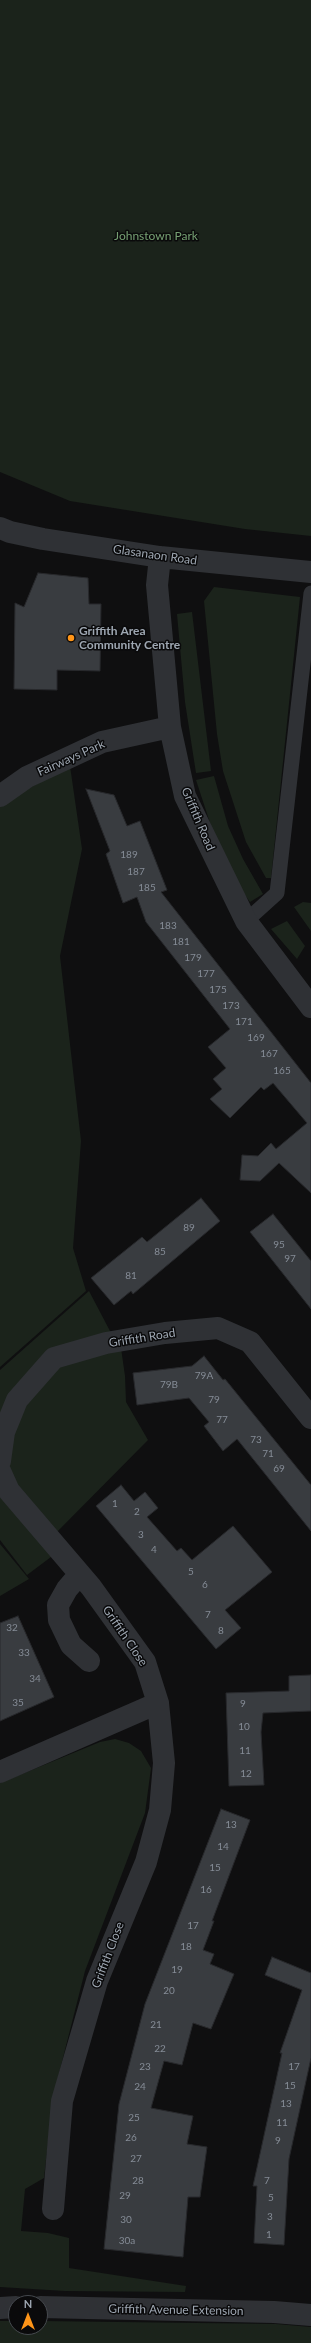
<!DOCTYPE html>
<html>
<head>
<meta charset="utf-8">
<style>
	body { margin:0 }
	#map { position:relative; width:311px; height:2343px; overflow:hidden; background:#0f0f10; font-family:Lato,sans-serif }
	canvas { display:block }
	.north { position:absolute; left:8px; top:2295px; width:40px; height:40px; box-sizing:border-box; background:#0a0a0b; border:1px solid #45494e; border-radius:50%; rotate:0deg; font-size:11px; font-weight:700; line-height:16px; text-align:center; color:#9ea7b2 }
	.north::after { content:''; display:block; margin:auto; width:14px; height:18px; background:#ff9518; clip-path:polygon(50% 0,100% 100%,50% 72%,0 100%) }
</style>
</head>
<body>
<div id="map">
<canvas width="311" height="2343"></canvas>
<div class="north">N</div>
</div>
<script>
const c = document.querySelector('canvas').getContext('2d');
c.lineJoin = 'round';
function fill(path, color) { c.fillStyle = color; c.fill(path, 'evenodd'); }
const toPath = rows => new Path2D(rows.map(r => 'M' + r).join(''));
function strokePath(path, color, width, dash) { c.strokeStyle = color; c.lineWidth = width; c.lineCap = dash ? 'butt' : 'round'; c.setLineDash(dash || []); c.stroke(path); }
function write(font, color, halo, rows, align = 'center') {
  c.font = font + ' Lato,sans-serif'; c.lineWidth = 3; c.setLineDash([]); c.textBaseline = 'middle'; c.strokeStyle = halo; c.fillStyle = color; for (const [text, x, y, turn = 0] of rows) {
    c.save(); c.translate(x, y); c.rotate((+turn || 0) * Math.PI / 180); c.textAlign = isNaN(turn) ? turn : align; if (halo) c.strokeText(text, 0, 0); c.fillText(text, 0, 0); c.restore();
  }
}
fill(toPath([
	[0,0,311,0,311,536,245,529,70,501,0,472],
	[214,587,300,597,271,878,266,878,246,842,223,771,217,734,204,601],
	[192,612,211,771,196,773,185,702,177,614],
	[70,766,82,849,60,956,81,1141,73,1248,86,1291,0,1367,0,804],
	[214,776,228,826,243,859,263,894,250,902,237,884,214,835,196,780],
	[303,902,311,903,311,931,294,907],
	[287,921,305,946,297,959,271,929],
	[89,1291,110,1331,120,1341,125,1376,126,1402,148,1440,50,1539,59,1551,27,1575,0,1540,0,1370],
	[0,1544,29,1579,0,1596],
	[115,1739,129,1743,141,1751,151,1768,145,1813,85,1971,53,2097,44,2178,25,2189,21,2231,48,2233,69,2238,69,2268,186,2286,185,2292,65,2291,0,2287,0,1783,100,1742],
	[0,2321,16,2321,16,2327,40,2327,40,2321,276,2324,311,2327,311,2343,0,2343]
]), '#1b231b');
const building = toPath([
	[38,573,88,578,89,604,101,604,100,671,57,670,57,690,14,689,15,603,24,607,38,573],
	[86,789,114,795,127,826,140,821,167,890,161,892,311,1083,311,1193,279,1163,260,1181,240,1180,242,1155,258,1156,271,1143,276,1149,307,1123,273,1083,264,1090,261,1087,230,1118,210,1099,222,1089,213,1079,226,1068,208,1047,230,1029,146,922,137,897,123,903,106,854,110,851,86,789],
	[201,1198,220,1221,133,1294,131,1291,114,1305,91,1278,142,1237,147,1242,201,1198],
	[273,1214,311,1261,311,1309,250,1232,273,1214],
	[204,1356,223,1380,225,1379,311,1485,311,1531,237,1439,223,1451,204,1426,209,1422,189,1398,137,1405,133,1373,192,1366,204,1356],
	[121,1485,134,1501,145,1492,158,1508,147,1517,177,1551,181,1548,192,1560,233,1526,272,1572,225,1610,241,1628,216,1649,96,1506,121,1485],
	[18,1616,54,1697,0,1721,0,1623,18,1616],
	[311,1675,311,1711,263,1713,261,1732,264,1785,229,1786,226,1693,289,1691,289,1676,311,1675],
	[221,1809,250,1820,212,1921,214,1921,203,1950,214,1954,210,1964,234,1974,211,2029,193,2023,182,2065,164,2061,151,2108,193,2116,187,2144,207,2147,200,2197,188,2197,183,2257,104,2249,119,2104,145,2004,221,1809],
	[272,1957,311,1973,311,2058,289,2159,284,2245,254,2243,257,2186,253,2186,282,2053,280,2053,302,1990,265,1975,272,1957]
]);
fill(building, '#393c40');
strokePath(building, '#28292c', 1);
strokePath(toPath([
	[246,921,277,893,311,593]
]), '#2f3135', 15);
strokePath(toPath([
	[0,528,10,532,43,539,160,557,311,572],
	[160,557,157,585,170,727,185,796,246,921,311,1007],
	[0,796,27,777,102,742,170,727],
	[0,1461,4,1432,17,1400,54,1358,106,1343,165,1333,218,1328,250,1342,311,1418],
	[0,1471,9,1491,91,1587,145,1662,158,1703,164,1763,160,1810,146,1862,97,1981,62,2101,53,2209],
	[79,1575,67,1589,58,1605,59,1620,71,1645,89,1661],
	[0,1772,158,1703],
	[40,2307,274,2312,311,2315],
	[0,2308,16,2307]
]), '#2f3135', 22);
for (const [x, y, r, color] of [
	[71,638,4,"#ff9518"]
]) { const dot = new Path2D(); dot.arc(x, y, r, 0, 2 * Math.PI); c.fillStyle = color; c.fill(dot); strokePath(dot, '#0a0a0b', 1.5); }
write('10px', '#858c96', null, [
	["189",129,855],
	["187",136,872],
	["185",147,888],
	["183",168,926],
	["181",181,942],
	["179",193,958],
	["177",206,974],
	["175",218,990],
	["173",231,1006],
	["171",244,1022],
	["169",256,1038],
	["167",269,1054],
	["165",282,1071],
	["89",189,1228],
	["95",279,1245],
	["85",160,1252],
	["97",290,1259],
	["81",131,1276],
	["79A",204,1376],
	["79B",169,1385],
	["79",214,1400],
	["77",222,1420],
	["73",256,1440],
	["71",268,1454],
	["69",279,1469],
	["1",115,1504],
	["2",137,1512],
	["3",141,1535],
	["4",154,1550],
	["5",191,1572],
	["6",205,1585],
	["7",208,1615],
	["32",12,1628],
	["8",221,1631],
	["33",24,1653],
	["34",35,1679],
	["35",18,1703],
	["9",243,1704],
	["10",244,1727],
	["11",245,1751],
	["12",246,1774],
	["13",231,1825],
	["14",223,1847],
	["15",215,1868],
	["16",206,1890],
	["17",193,1926],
	["18",186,1947],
	["19",177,1970],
	["20",169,1991],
	["21",156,2025],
	["22",160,2049],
	["23",145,2067],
	["17",294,2067],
	["15",290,2086],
	["24",140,2087],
	["13",286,2104],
	["25",134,2118],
	["11",282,2123],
	["26",131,2138],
	["9",278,2141],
	["27",136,2159],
	["28",138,2181],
	["7",267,2181],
	["29",125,2196],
	["5",271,2198],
	["3",270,2217],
	["30",126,2220],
	["1",269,2235],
	["30a",127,2241]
]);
write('12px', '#76a073', '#0a0a0b', [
	["Johnstown Park",156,236]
]);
write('12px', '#9ea7b2', '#0a0a0b', [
	["Glasanaon Road",155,555,8],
	["Fairways Park",71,758,-24],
	["Griffith Road",198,819,67],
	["Griffith Road",142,1338,-9],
	["Griffith Close",125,1636,56],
	["Griffith Close",108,1955,-69],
	["Griffith Avenue Extension",176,2310,1]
]);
write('bold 12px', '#9ea7b2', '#0a0a0b', [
	["Griffith Area",79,631],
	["Community Centre",79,645]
], 'left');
</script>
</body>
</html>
